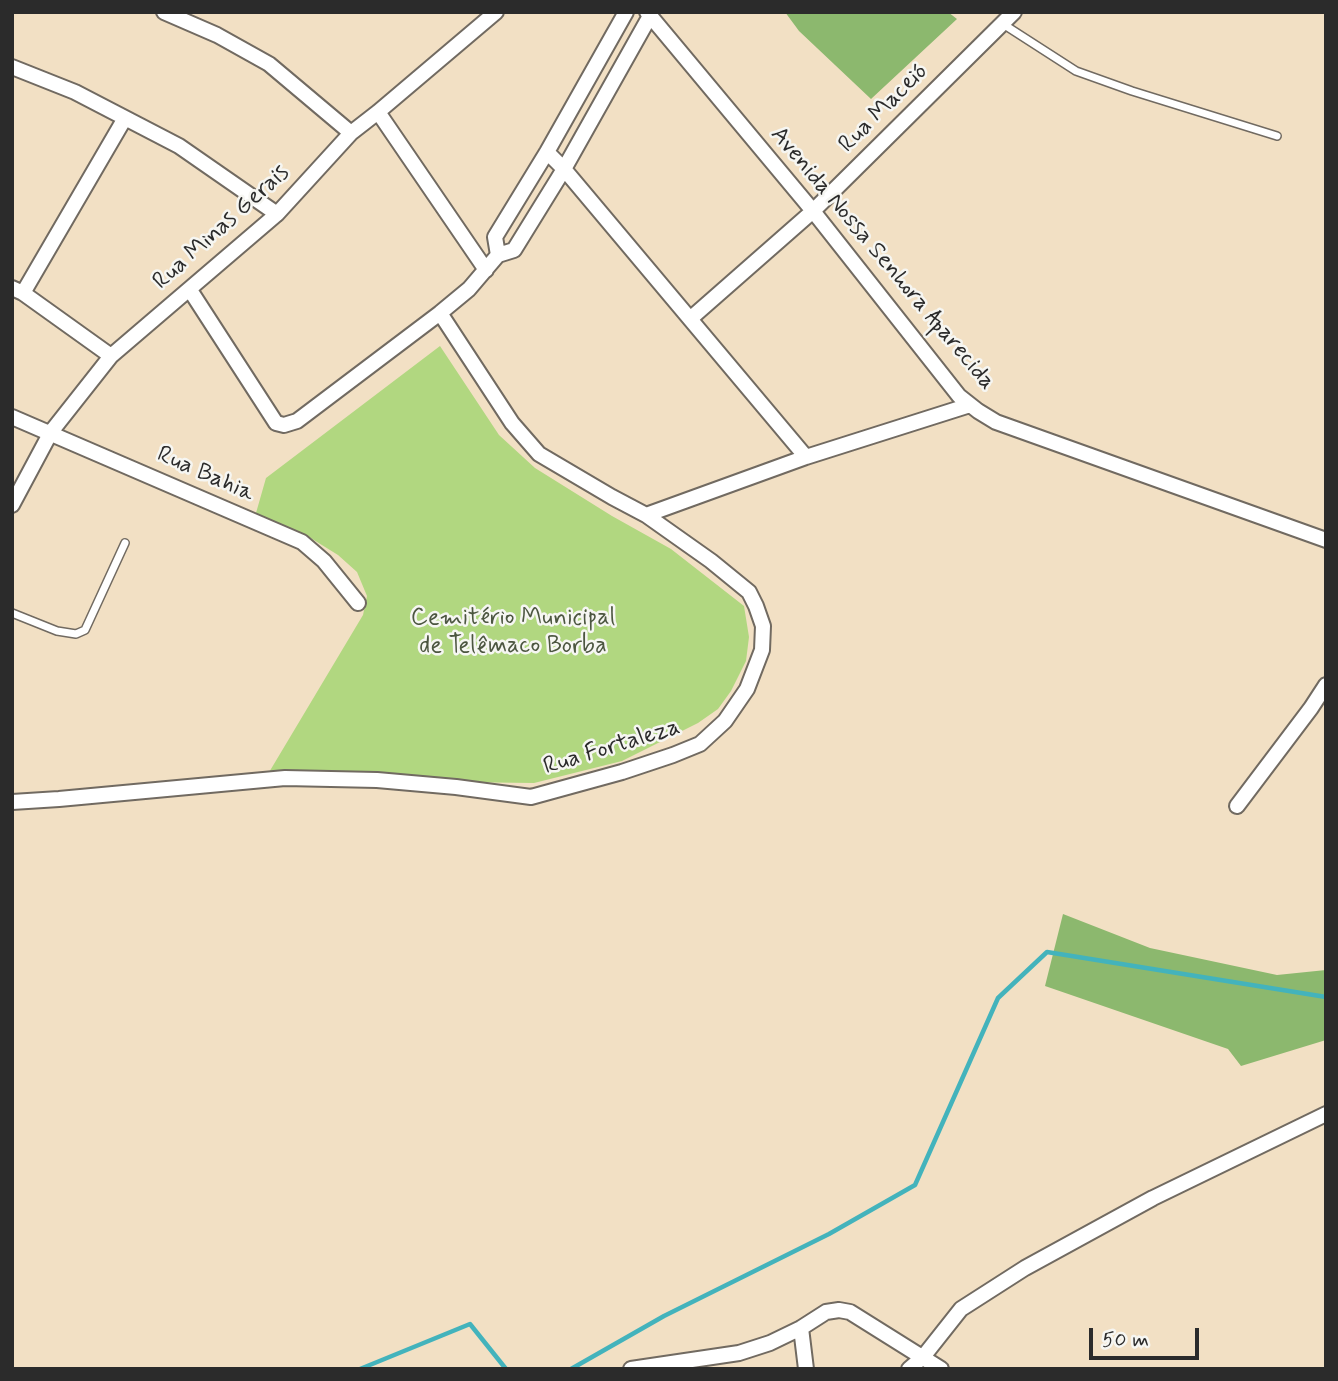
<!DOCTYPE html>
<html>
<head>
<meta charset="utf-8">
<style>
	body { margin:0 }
	#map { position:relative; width:1338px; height:1381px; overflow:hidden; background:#f2e0c4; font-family:Mynerve,sans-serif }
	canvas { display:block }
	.frame { position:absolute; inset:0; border:14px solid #2b2b2b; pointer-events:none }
	.scale { position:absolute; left:1089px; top:1328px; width:110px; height:32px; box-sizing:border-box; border:4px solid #2b2b2b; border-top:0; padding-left:9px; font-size:21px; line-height:24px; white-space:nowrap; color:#2b2b2b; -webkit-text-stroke:5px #f6f6f2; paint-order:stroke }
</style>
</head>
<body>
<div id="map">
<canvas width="1338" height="1381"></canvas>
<div class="frame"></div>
<div class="scale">50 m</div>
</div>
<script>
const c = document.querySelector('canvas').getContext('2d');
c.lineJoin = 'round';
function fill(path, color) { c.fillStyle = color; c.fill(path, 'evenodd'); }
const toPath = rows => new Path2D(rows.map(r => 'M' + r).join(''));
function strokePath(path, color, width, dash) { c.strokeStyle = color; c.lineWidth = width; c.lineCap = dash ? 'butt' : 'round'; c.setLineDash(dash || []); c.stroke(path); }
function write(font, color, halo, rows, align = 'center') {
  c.font = font + ' Mynerve,sans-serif'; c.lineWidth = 5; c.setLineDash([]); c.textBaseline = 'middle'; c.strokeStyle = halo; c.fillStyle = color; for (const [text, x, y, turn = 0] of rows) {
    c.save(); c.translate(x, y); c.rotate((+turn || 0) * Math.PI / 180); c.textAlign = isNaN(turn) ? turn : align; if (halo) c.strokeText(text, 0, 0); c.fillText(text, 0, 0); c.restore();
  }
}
fill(toPath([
	[440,346,499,435,535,468,612,516,671,549,744,606,749,637,746,661,731,691,718,709,698,723,622,761,534,783,454,782,268,774,363,615,367,596,357,572,338,555,309,537,256,513,266,478]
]), '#b1d780');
fill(toPath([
	[785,12,948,12,957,19,871,99,799,31],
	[1063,914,1150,948,1277,975,1326,970,1326,1040,1241,1066,1228,1049,1045,986]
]), '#8cb86e');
strokePath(toPath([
	[360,1369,470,1324,506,1369],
	[571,1369,664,1316,829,1234,915,1185,998,998,1047,952,1326,997]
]), '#43b3bc', 4.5);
const lane = toPath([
	[1003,24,1076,71,1132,91,1277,136],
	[12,613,57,631,76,634,85,630,125,543]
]);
const street = toPath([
	[164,12,217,35,269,64,351,133],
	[647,12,813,211,959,396,978,411,996,422,1326,540],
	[12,67,75,92,179,146,277,214],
	[378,112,486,270],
	[547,152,564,169,806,457],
	[498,255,495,237,547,152,626,12],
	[12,288,23,293,111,356],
	[190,290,276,423,284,425,297,421,440,313,469,289,498,255,514,250,564,169,650,16],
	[23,293,125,118],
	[690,319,813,211,1014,12],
	[12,417,302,542,324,561,358,603],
	[12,505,51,432,111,356,277,214,351,133,378,112,496,12],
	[646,515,806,457,970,405],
	[12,802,59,799,285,778,377,780,456,787,531,797,622,772,673,755,700,744,725,721,747,689,762,650,763,626,756,606,749,592,711,561,646,515,612,497,539,454,512,423,440,313],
	[1237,806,1311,708,1326,685],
	[801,1328,806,1369],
	[631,1369,739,1353,770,1343,801,1328,826,1312,839,1310,850,1312,941,1369],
	[909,1369,923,1357,961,1309,1025,1268,1153,1198,1326,1114]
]);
strokePath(lane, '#716a61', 10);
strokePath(street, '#716a61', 18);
strokePath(lane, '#fff', 7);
strokePath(street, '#fff', 14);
write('24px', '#2b2b2b', '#f6f6f2', [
	["Rua Maceió",884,109,-45],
	["Rua Minas Gerais",222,228,-42],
	["Avenida Nossa Senhora Aparecida",882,259,50],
	["Rua Bahia",205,475,24],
	["Rua Fortaleza",612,748,-17]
]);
write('24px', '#4c5640', '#f6f6f2', [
	["Cemitério Municipal",513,619],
	["de Telêmaco Borba",513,647]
]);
</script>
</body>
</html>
